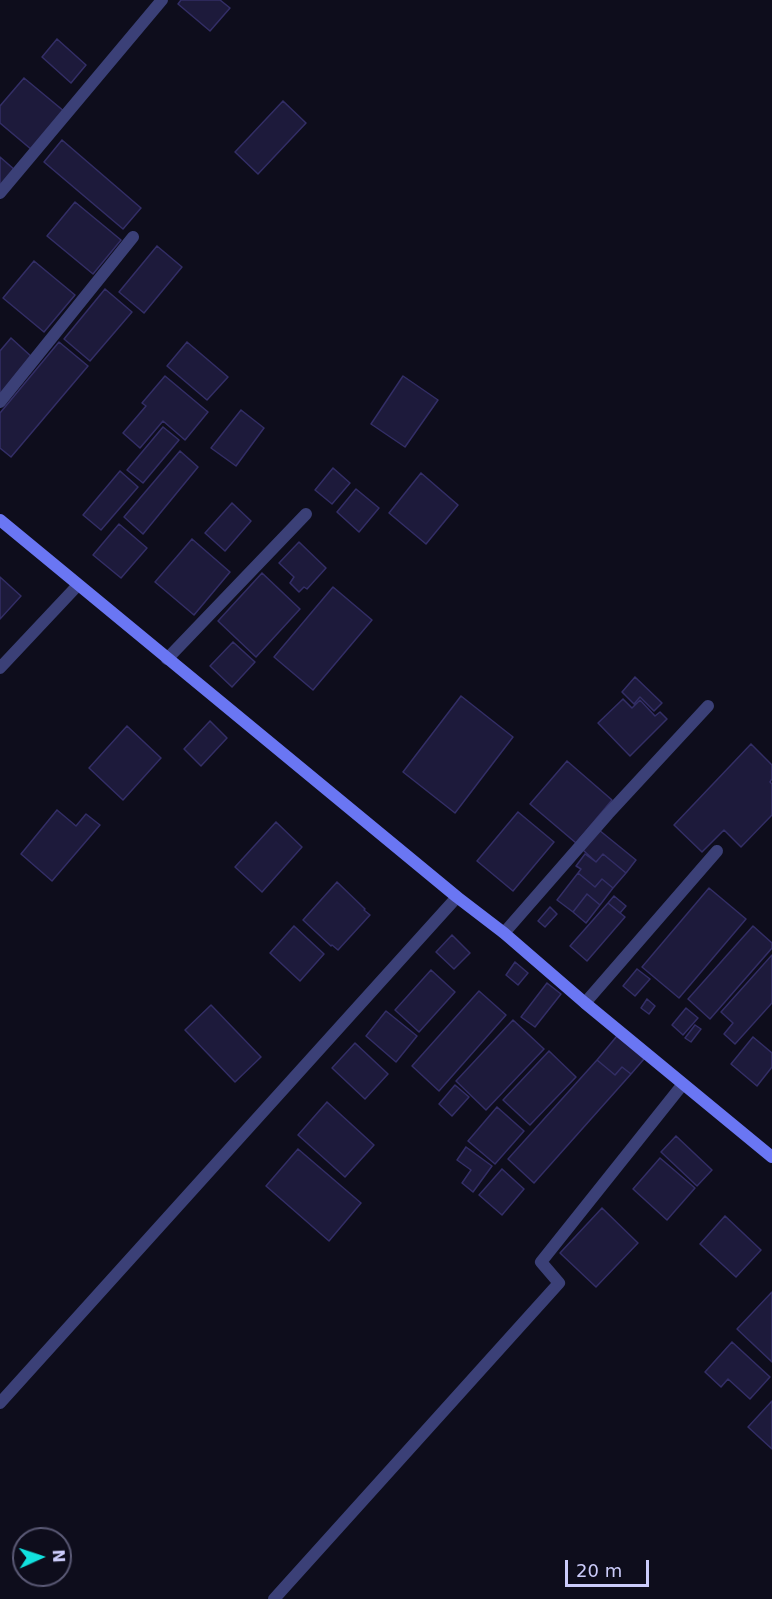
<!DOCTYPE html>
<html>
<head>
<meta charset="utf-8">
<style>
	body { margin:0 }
	#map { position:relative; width:772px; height:1599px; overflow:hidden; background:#0e0d1c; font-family:"DejaVu Sans",sans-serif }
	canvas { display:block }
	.north { position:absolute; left:12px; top:1527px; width:60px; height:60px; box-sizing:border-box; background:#0e0d1c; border:2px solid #5a5975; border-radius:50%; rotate:87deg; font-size:16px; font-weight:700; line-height:24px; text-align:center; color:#ccccfb }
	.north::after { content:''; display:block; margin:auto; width:21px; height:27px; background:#12e1df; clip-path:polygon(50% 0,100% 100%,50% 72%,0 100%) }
	.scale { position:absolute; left:565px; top:1560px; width:84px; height:27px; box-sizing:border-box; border:3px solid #ccccfb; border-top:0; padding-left:8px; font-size:18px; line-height:21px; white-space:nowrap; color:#ccccfb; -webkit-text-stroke:4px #0e0d1c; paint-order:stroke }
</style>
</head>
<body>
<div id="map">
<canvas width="772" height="1599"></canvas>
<div class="north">N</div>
<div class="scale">20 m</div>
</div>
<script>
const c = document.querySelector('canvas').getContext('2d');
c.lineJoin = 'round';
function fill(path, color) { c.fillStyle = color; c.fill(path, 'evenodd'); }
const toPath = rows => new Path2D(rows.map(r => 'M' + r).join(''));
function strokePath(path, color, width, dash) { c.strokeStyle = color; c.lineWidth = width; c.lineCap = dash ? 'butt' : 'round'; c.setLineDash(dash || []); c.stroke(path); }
const building = toPath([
	[181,0,220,0,230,8,210,31,178,4,181,0],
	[57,39,86,65,71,83,42,57,57,39],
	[24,78,65,112,32,150,0,123,0,106,24,78],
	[283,101,306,123,258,174,235,152,283,101],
	[62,140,141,208,123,229,44,162,62,140],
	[0,157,15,170,0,188,0,157],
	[75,202,121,240,93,274,47,236,75,202],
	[157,246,182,267,144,313,119,292,157,246],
	[34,261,75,295,44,332,3,298,34,261],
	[105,289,132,312,90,361,64,339,105,289],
	[11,338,33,358,0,395,0,351,11,338],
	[59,342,88,366,11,457,0,448,0,413,59,342],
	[187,342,228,377,207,400,167,366,187,342],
	[165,376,208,412,185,440,163,421,140,448,123,433,146,406,142,403,165,376],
	[403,376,438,400,405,447,371,424,403,376],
	[241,410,264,428,236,466,211,448,241,410],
	[163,427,179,440,143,483,127,470,163,427],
	[180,451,198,467,143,534,124,517,180,451],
	[333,468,350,483,332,504,315,490,333,468],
	[120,471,138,487,101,530,83,515,120,471],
	[421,473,458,505,426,544,389,513,421,473],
	[356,489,379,508,359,532,337,512,356,489],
	[232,503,251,521,225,551,205,533,232,503],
	[119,524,147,548,121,578,93,555,119,524],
	[192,539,230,572,194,615,155,582,192,539],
	[299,542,326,568,307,589,304,587,299,592,290,583,294,577,279,563,299,542],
	[262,573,300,609,256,657,218,621,262,573],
	[0,577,21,596,0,619,0,577],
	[333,587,372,620,313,690,274,657,333,587],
	[233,642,255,662,232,687,210,666,233,642],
	[635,677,662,703,654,711,640,697,634,704,622,692,635,677],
	[461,696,513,737,455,813,403,772,461,696],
	[623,699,632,708,640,700,655,716,660,712,667,719,630,756,598,723,623,699],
	[210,721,227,738,201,766,184,749,210,721],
	[127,726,161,758,123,800,89,768,127,726],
	[751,744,772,765,772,779,770,782,772,784,772,815,741,847,724,830,702,852,674,825,751,744],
	[567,761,612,800,576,843,530,804,567,761],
	[57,810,76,826,86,814,100,825,52,881,21,854,57,810],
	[518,812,554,842,513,891,477,861,518,812],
	[276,822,302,847,262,892,235,867,276,822],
	[599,830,636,860,626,873,603,854,596,862,583,850,599,830],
	[585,854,596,862,603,854,626,873,613,888,602,879,595,887,578,873,581,869,576,866,585,854],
	[578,873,595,887,602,879,613,888,600,905,587,894,573,912,557,900,578,873],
	[337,882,365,909,364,910,370,915,338,950,332,945,331,946,303,920,337,882],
	[709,888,746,919,679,998,642,967,709,888],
	[587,894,600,905,586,923,573,912,587,894],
	[614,896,626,906,620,913,608,903,614,896],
	[608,903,625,917,587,961,570,946,608,903],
	[550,907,557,914,545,927,538,921,550,907],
	[294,926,324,954,300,981,270,953,294,926],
	[753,926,772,943,772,948,710,1019,688,999,753,926],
	[452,935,470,953,454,969,436,952,452,935],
	[772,955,772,1003,735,1044,724,1034,733,1023,721,1012,772,955],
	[515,962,528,973,518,985,506,975,515,962],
	[637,969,650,979,635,996,623,986,637,969],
	[431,970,455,992,419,1032,395,1010,431,970],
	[547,983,561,994,535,1027,521,1017,547,983],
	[479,991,506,1015,439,1091,412,1066,479,991],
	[647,999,655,1006,649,1014,641,1008,647,999],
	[211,1005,261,1057,235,1082,185,1030,211,1005],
	[686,1008,698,1018,683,1035,672,1025,686,1008],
	[386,1011,417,1036,396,1062,366,1036,386,1011],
	[513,1020,544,1049,486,1110,456,1081,513,1020],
	[695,1025,701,1029,691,1042,685,1038,695,1025],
	[617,1036,644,1059,631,1074,622,1067,615,1075,597,1060,617,1036],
	[753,1037,772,1053,772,1067,757,1086,731,1064,753,1037],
	[355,1043,388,1074,365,1099,332,1068,355,1043],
	[549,1051,576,1077,530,1125,503,1100,549,1051],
	[597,1060,615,1075,622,1067,631,1074,534,1183,508,1159,597,1060],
	[455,1085,469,1097,452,1116,439,1104,455,1085],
	[327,1102,374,1145,345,1177,298,1135,327,1102],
	[497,1107,524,1131,495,1164,468,1141,497,1107],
	[676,1136,712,1170,697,1186,661,1152,676,1136],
	[466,1147,492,1166,473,1192,462,1183,471,1170,457,1160,466,1147],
	[298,1149,361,1203,329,1241,266,1186,298,1149],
	[660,1158,695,1188,667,1220,633,1189,660,1158],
	[502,1169,524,1189,502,1215,479,1195,502,1169],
	[602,1208,638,1243,596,1287,560,1253,602,1208],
	[725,1216,761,1250,736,1277,700,1244,725,1216],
	[772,1292,772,1362,737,1329,772,1292],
	[732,1342,770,1377,750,1399,728,1379,721,1387,705,1372,732,1342],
	[772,1401,772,1449,748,1427,772,1401]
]);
fill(building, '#1d1a3b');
strokePath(building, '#332e66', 1.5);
strokePath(toPath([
	[585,1003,717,851]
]), '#3b4077', 12);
strokePath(toPath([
	[0,193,162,0],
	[0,402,133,237],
	[167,659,306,514],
	[0,668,78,585],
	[504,933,608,814,708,706],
	[0,1403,457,897],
	[274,1599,559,1283,541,1262,683,1084]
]), '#3b4077', 12);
strokePath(toPath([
	[0,520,457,897,504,933,585,1003,772,1157]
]), '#6a76f3', 12);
</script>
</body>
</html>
